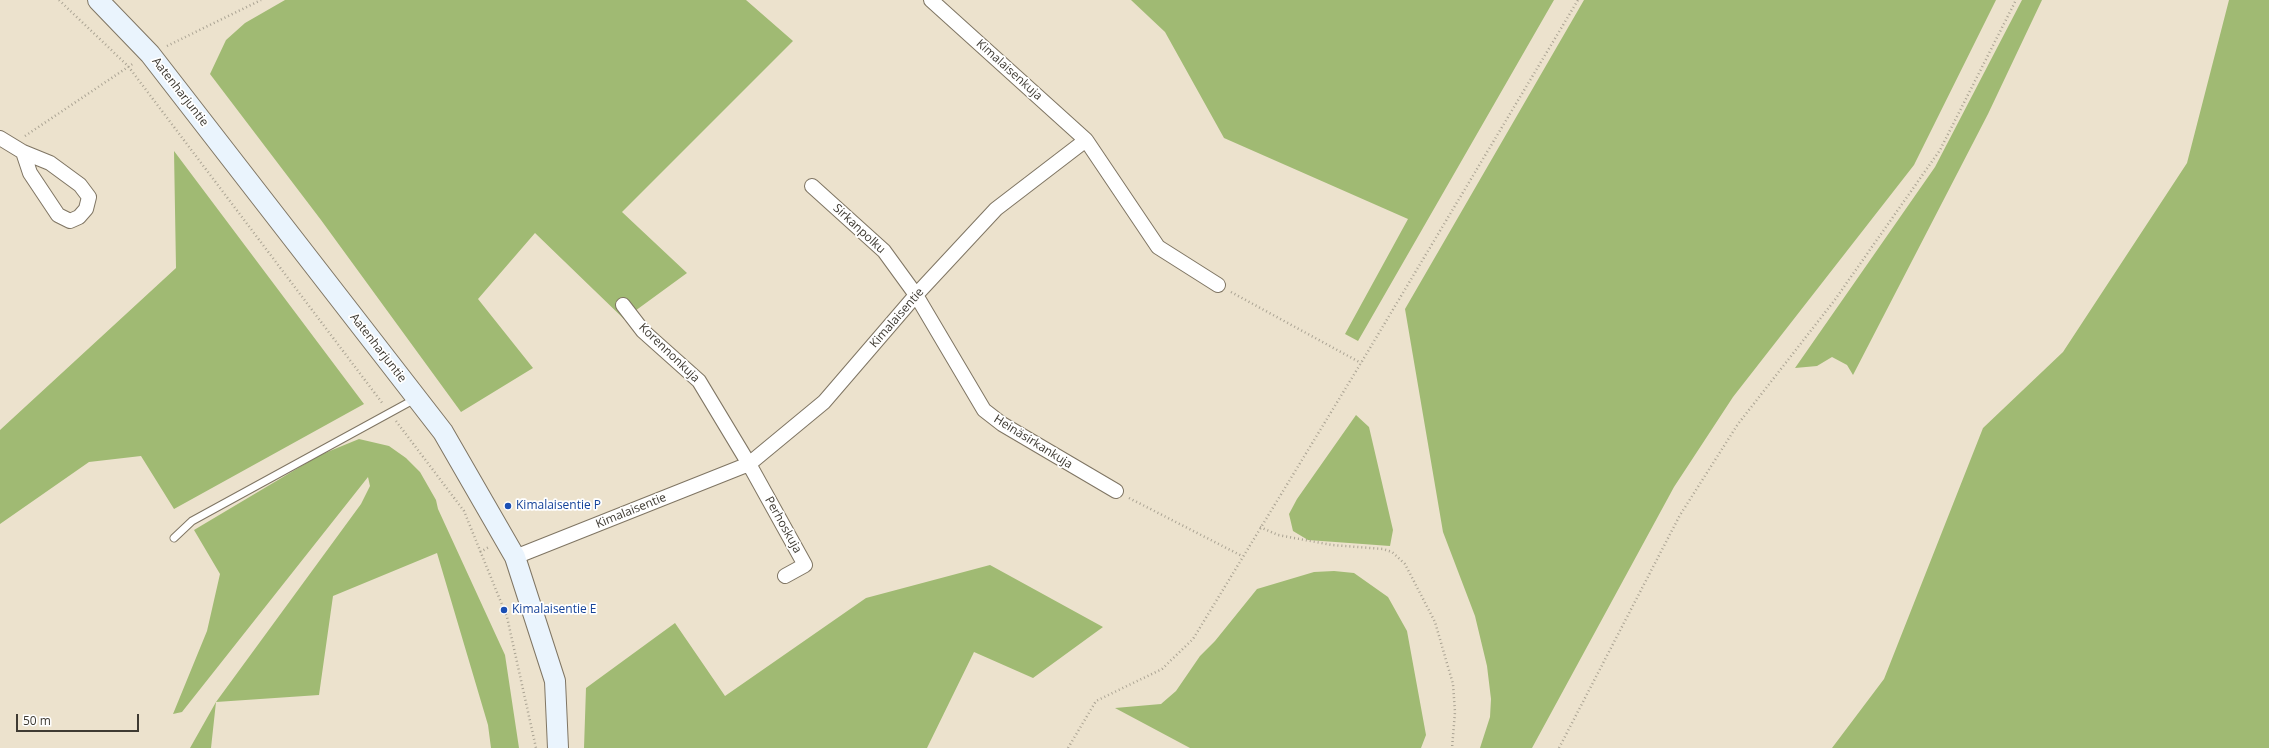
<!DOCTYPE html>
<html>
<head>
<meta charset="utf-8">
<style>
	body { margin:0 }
	#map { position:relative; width:2269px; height:748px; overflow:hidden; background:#ece2cd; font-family:"Open Sans",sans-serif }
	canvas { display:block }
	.scale { position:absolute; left:16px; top:714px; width:123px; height:18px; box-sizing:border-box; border:2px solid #3e3a32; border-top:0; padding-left:5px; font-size:12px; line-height:14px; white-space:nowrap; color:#3e3a32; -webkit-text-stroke:3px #fff; paint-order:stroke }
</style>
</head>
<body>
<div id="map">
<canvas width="2269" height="748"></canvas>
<div class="scale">50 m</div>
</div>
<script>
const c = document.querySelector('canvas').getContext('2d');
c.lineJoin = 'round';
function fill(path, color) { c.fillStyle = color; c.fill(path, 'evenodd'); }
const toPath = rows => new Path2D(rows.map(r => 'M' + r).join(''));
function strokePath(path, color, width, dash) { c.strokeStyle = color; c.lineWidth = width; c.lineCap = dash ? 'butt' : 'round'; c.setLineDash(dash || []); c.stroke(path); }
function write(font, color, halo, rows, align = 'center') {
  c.font = font + ' "Open Sans",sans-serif'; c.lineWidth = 3.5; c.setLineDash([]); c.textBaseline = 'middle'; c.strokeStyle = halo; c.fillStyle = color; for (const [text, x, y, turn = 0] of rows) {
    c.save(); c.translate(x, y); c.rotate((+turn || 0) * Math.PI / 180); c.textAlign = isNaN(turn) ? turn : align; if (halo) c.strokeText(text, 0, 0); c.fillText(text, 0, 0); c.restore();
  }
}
fill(toPath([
	[285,0,746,0,793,41,622,212,687,273,624,319,535,233,478,299,533,368,461,412,321,220,210,74,226,40,245,23],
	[1131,0,1554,0,1358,341,1345,334,1408,219,1224,138,1165,32],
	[1584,0,1996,0,1914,165,1733,397,1674,487,1532,748,1480,748,1490,717,1491,699,1487,666,1475,616,1443,532,1405,309],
	[2022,0,2042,0,1988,114,1853,375,1847,365,1832,357,1817,366,1795,368,1935,167],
	[2229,0,2269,0,2269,748,1832,748,1884,679,1983,428,2063,352,2187,163],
	[174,151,364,404,174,509,141,456,89,462,0,524,0,430,176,268],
	[1356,415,1369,427,1393,530,1390,546,1308,540,1293,531,1289,514,1297,499],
	[359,439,389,446,406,458,420,472,436,500,438,509,505,655,519,748,491,748,488,725,437,553,333,596,319,695,216,702,211,748,190,748,216,702,361,504,370,486,368,477,182,712,173,714,207,631,220,574,194,530,320,455],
	[990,565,1103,627,1033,678,974,652,927,748,584,748,586,688,675,623,725,696,866,598],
	[1334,571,1354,573,1388,597,1407,631,1426,735,1421,748,1190,748,1115,708,1161,704,1176,691,1200,656,1215,641,1257,589,1314,572]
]), '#a0ba73');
const lane = toPath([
	[174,538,192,521,415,399]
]);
const street = toPath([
	[931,0,1086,140],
	[0,138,23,152,50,163,80,185,89,197,86,209,79,217,70,221,58,215,30,173,23,152],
	[812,186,884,251,916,295,984,410,1002,424,1116,491],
	[623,305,643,331,699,381,749,464,805,565,785,576],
	[515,557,749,464,824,402,916,295,996,209,1086,140,1158,247,1218,285]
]);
const secondary = toPath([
	[98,0,150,54,443,432,515,557,555,681,558,748]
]);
strokePath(lane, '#7f7563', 9);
strokePath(street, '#7f7563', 16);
strokePath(secondary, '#7f7563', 22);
strokePath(toPath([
	[59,0,128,66,383,404],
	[167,46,261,0],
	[25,136,134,63],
	[1231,292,1361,363],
	[396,421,464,511,507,617,536,748],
	[1129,498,1242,556],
	[1260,527,1278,535,1332,545,1383,549,1392,552,1405,564,1435,622,1453,684,1455,712,1452,748],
	[480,552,489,547],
	[1068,748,1096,701,1162,669,1193,639,1361,363,1578,0],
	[1559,748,1680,515,1738,424,1834,301,1940,150,2016,0]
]), '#aaa393', 2.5, [1, 3]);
strokePath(lane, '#fff', 7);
strokePath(street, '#fff', 14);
strokePath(secondary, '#eaf4fd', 20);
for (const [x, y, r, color] of [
	[508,506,4,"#1a4fb4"],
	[504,610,4,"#1a4fb4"]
]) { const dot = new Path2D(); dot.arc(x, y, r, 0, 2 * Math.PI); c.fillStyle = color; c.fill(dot); strokePath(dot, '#fff', 1.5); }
write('12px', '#3e3a32', '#fff', [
	["Kimalaisenkuja",1009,70,42],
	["Aatenharjuntie",180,92,52],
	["Sirkanpolku",859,229,43],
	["Kimalaisentie",897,318,-49],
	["Aatenharjuntie",378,348,52],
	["Korennonkuja",669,353,44],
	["Heinäsirkankuja",1033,442,32],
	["Kimalaisentie",631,511,-22],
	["Perhoskuja",783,525,61]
]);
write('12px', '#164399', '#fff', [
	["Kimalaisentie P",516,506],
	["Kimalaisentie E",512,610]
], 'left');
</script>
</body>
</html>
